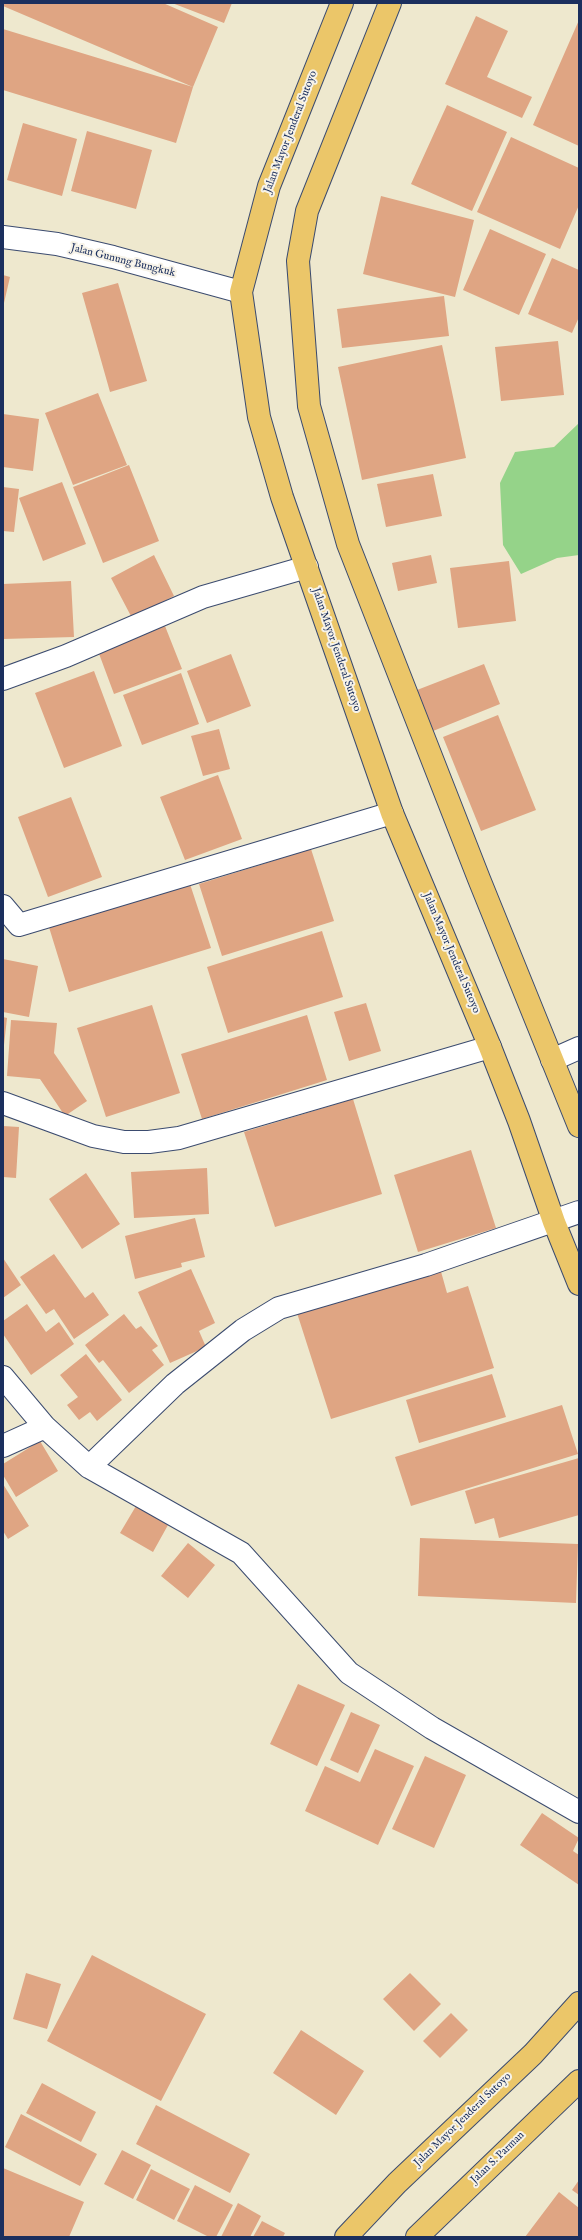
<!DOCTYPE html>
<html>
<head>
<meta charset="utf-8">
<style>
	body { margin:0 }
	#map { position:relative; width:582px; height:2240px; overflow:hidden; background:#eee8ce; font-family:"IM FELL English",serif }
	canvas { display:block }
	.frame { position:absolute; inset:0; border:4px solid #1b2f5e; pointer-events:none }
</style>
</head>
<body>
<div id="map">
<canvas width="582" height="2240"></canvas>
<div class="frame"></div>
</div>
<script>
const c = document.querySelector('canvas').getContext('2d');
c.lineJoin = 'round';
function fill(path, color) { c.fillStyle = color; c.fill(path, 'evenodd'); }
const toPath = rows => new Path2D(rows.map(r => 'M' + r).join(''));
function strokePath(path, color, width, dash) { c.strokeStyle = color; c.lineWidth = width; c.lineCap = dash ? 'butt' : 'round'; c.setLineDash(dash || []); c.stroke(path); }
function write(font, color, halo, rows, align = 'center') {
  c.font = font + ' "IM FELL English",serif'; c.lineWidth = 4; c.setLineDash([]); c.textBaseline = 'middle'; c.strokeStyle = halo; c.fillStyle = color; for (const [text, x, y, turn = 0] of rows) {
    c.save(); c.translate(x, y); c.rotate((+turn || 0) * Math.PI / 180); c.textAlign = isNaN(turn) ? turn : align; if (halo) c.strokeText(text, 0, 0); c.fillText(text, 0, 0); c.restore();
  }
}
fill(toPath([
	[579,423,579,555,557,558,521,574,503,545,500,483,515,452,554,447]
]), '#95d389');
fill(toPath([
	[3,3,163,3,218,27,193,87,3,6],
	[172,3,232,3,224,23],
	[476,16,508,31,487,77,532,97,522,118,445,84],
	[579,20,579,146,533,125],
	[3,29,193,87,176,143,3,90],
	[447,105,507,132,472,211,411,184],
	[23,123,77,139,62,196,7,180],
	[87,131,152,150,136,209,71,191],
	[511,137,579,168,579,205,560,249,477,212],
	[381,196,474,220,455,297,363,274],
	[490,229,546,254,519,315,463,290],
	[552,258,579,270,579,317,572,333,528,314],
	[3,275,10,277,4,303,3,303],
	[118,283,147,381,110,392,82,293],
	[444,296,449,336,342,348,337,309],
	[558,341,564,395,501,401,495,347],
	[442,345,466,458,362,480,338,367],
	[98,393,127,465,73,485,45,413],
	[3,414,39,419,33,471,3,467],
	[129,465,159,541,103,563,73,487],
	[433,474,442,516,386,527,377,484],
	[62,482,86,544,43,561,19,498],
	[3,487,19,489,14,532,3,531],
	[154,555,174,596,132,618,111,578],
	[431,555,437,583,398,591,392,563],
	[509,561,516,621,458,628,450,568],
	[71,581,74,637,3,639,3,584],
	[165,626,182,669,114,694,98,651],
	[231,654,251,706,207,723,187,671],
	[484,664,500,704,433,731,417,690],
	[94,671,122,746,64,768,35,693],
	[181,673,199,724,142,745,123,695],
	[498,715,536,810,481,831,443,737],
	[219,729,230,769,203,776,191,736],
	[218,775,242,839,185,860,160,797],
	[71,797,102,877,48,897,18,817],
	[311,849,334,921,222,956,199,884],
	[189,881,211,948,69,992,48,924],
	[322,931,343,997,228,1033,207,967],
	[3,959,38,966,29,1017,3,1012],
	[366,1003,381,1051,349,1061,334,1012],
	[152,1005,180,1093,106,1117,77,1028],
	[307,1015,327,1080,202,1119,181,1054],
	[3,1017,7,1018,4,1045,3,1045],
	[11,1020,57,1023,54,1053,87,1101,65,1116,40,1079,7,1076],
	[353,1099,382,1194,275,1227,244,1132],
	[3,1126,19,1127,16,1178,3,1177],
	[471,1150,496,1228,418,1252,394,1175],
	[207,1168,209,1214,134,1218,131,1172],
	[86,1173,120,1224,82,1249,49,1199],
	[195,1218,205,1257,181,1263,182,1267,135,1279,125,1236],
	[54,1254,85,1298,93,1292,109,1315,74,1339,54,1309,46,1314,20,1277],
	[3,1258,21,1285,3,1298],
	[440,1268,447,1293,468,1286,494,1368,331,1419,297,1313],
	[191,1269,215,1323,199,1331,206,1347,170,1363,138,1292],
	[27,1304,46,1332,59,1322,74,1344,31,1375,3,1334,3,1321],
	[124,1314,136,1329,141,1326,158,1346,152,1350,164,1365,129,1393,103,1360,99,1363,85,1345],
	[86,1354,122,1400,97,1421,90,1412,79,1420,67,1405,78,1397,60,1375],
	[492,1374,506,1417,419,1443,406,1400],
	[562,1405,578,1454,411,1506,395,1457],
	[40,1441,58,1471,16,1497,3,1475,3,1464],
	[579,1458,579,1515,499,1538,494,1518,475,1524,465,1491],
	[3,1484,29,1526,8,1539,3,1531],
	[136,1506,168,1525,153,1552,120,1533],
	[420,1538,578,1544,576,1603,418,1596],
	[188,1543,215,1565,188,1598,161,1576],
	[298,1684,345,1705,317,1766,270,1744],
	[351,1712,380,1725,358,1773,330,1760],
	[375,1749,414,1766,378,1845,305,1811,325,1766,360,1782],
	[425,1756,466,1775,434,1848,392,1829],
	[542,1813,579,1838,573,1851,579,1855,579,1885,520,1845],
	[92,1955,206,2014,161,2101,47,2041],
	[26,1973,61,1984,47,2029,13,2019],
	[410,1973,441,2004,414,2031,383,1999],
	[451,2013,468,2030,440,2058,423,2041],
	[301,2030,364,2071,336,2115,273,2073],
	[42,2083,96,2112,81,2142,26,2113],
	[156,2105,250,2154,230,2193,136,2144],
	[21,2114,97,2154,80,2186,5,2147],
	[122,2150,151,2165,133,2199,104,2184],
	[3,2168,84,2202,69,2237,3,2237],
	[151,2169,190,2189,174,2220,136,2200],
	[579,2180,579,2195,572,2190],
	[195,2185,233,2205,216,2237,209,2237,177,2221],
	[559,2192,579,2208,579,2237,525,2237],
	[238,2203,261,2216,250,2237,221,2237],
	[262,2221,285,2233,283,2237,253,2237]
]), '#dfa583');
const minor = toPath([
	[3,237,57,244,113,257,241,292],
	[3,679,66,656,203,597,307,567],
	[3,906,19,925,392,813],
	[552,1060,579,1048],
	[3,1103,93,1136,124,1142,149,1142,179,1138,490,1047],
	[3,1377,45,1427,89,1467,241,1553,349,1673,432,1728,579,1812],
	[3,1446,45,1427],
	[89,1467,175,1384,243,1330,279,1308,426,1265,579,1212]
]);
const primary = toPath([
	[342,3,269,186,241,292,259,417,282,497,392,813,490,1047,519,1121,554,1222,579,1284],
	[390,3,307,211,298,261,309,406,348,544,479,879,579,1126],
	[346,2237,397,2183,533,2054,579,2003],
	[417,2237,579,2081]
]);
strokePath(minor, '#3b4b6f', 24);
strokePath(primary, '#3b4b6f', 24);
strokePath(minor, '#fff', 22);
strokePath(primary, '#ebc669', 22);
write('11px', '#1b2f5e', '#f7f3e8', [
	["Jalan Mayor Jenderal Sutoyo",291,132,-69],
	["Jalan Gunung Bungkuk",123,261,14],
	["Jalan Mayor Jenderal Sutoyo",336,650,71],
	["Jalan Mayor Jenderal Sutoyo",451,953,67],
	["Jalan Mayor Jenderal Sutoyo",463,2120,-44],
	["Jalan S. Parman",498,2158,-44]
]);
</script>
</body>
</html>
